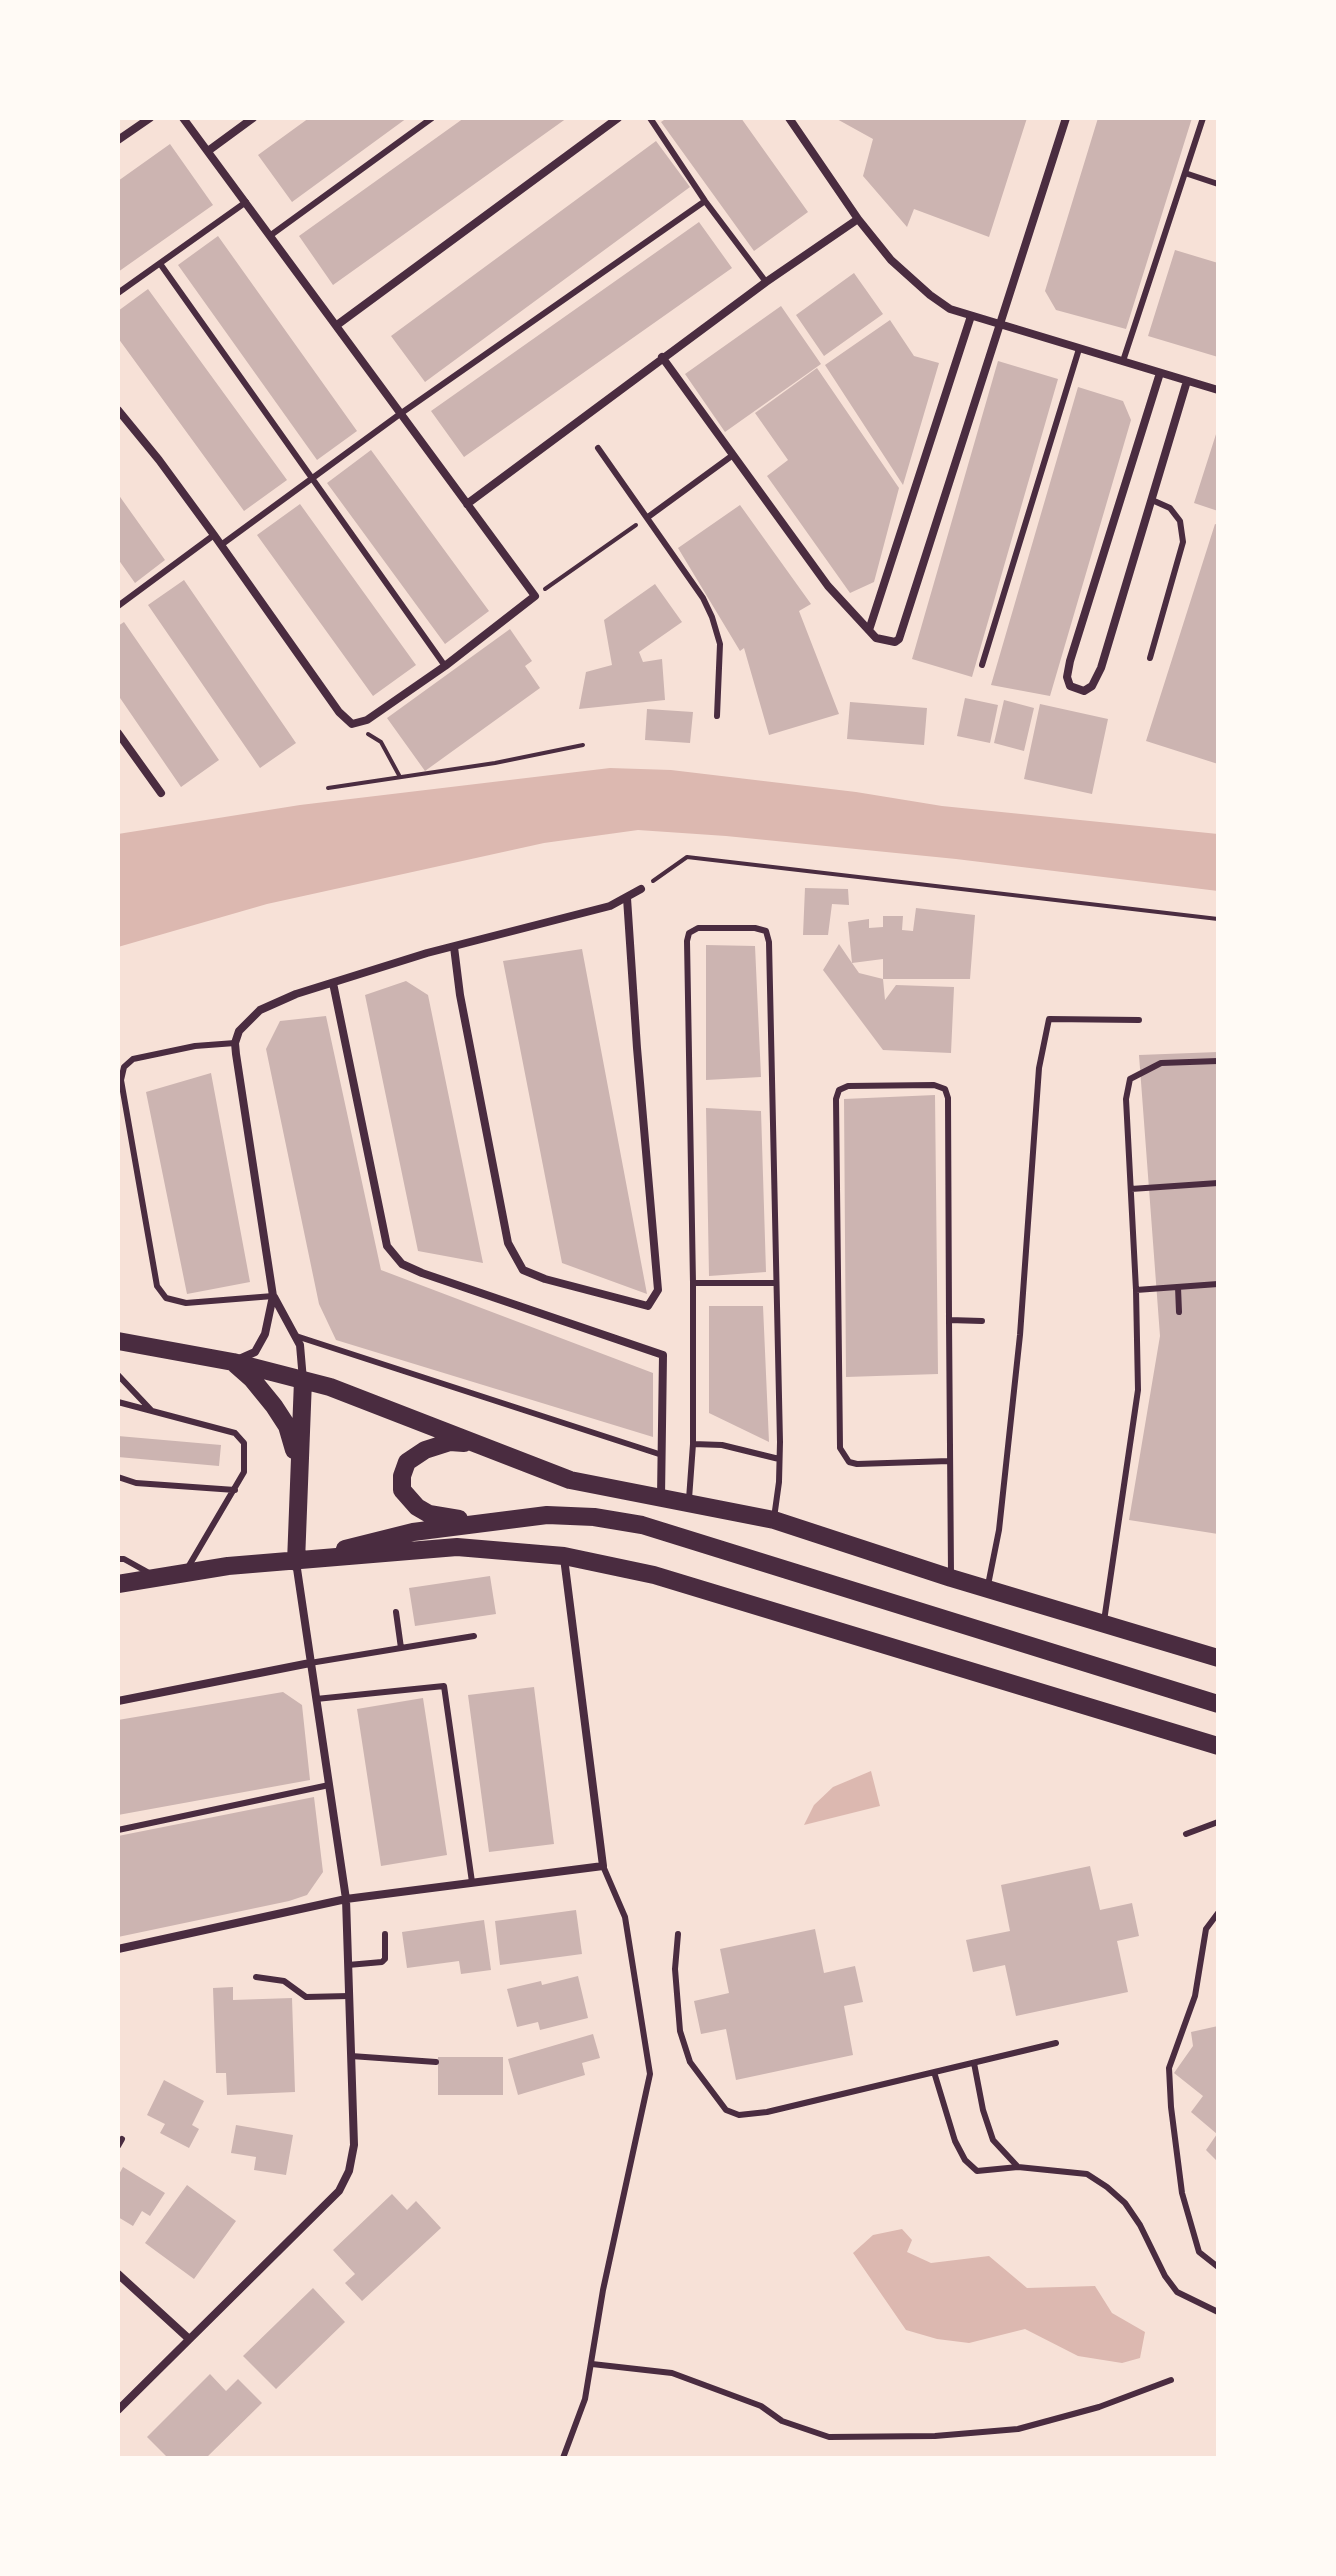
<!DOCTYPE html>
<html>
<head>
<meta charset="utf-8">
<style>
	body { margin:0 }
	#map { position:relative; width:1336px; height:2576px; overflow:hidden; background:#f7e1d7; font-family:Ubuntu,sans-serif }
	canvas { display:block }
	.frame { position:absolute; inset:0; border:120px solid #fffaf5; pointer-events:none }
</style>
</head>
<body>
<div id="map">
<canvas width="1336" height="2576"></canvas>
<div class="frame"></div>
</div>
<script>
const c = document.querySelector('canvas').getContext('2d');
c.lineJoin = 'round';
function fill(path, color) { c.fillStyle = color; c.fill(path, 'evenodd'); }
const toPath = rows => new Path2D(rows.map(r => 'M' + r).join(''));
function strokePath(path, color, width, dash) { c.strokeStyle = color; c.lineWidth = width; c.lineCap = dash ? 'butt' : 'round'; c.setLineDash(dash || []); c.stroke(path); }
fill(toPath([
	[610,768,671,770,856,792,942,806,1218,834,1218,891,956,859,726,836,638,830,544,843,267,904,118,947,118,834,300,805],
	[871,1771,880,1806,804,1825,814,1805,833,1787],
	[902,2229,912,2240,907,2252,931,2263,989,2256,1027,2288,1095,2286,1112,2313,1145,2332,1140,2358,1122,2363,1078,2356,1025,2329,969,2343,937,2339,906,2330,853,2253,873,2235]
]), '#dcb8b0');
fill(toPath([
	[309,118,407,118,292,202,258,155],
	[464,118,567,118,333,285,299,236],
	[667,118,741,118,808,212,754,251,661,122],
	[835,118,1027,118,989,237,914,209,907,227,863,176,873,139],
	[1098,118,1192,118,1126,329,1056,310,1045,291],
	[656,141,690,187,425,382,391,336],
	[170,144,213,205,118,272,118,181],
	[699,222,732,268,464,457,431,411],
	[218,236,357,431,317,460,178,265],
	[1175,250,1218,263,1218,357,1148,336],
	[854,273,883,314,824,356,796,315],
	[148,289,287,480,244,511,118,338,118,311],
	[781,306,821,364,725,432,685,374],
	[890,320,914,356,939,363,903,485,825,365],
	[998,361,1058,379,972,677,912,659],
	[817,368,899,488,874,582,850,593,767,476,788,460,755,413],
	[1078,387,1123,401,1131,420,1050,696,991,685],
	[1217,431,1218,431,1218,511,1194,503],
	[371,450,489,611,445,644,327,483],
	[118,494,165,560,135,583,118,559],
	[300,504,416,665,373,696,257,535],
	[740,505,811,604,799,611,839,714,769,735,744,648,740,651,678,548],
	[1215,524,1218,525,1218,764,1146,741],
	[184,580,296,743,260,768,148,605],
	[655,584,682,622,639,652,643,662,662,659,665,700,579,709,586,672,612,665,604,620],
	[124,622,219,760,181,787,118,695,118,626],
	[510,629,532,661,525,666,540,688,425,771,387,718],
	[965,698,998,705,990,743,957,736],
	[1004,700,1034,708,1024,751,994,743],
	[850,702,927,708,924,745,847,739],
	[1040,704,1108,719,1092,794,1024,779],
	[647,709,693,712,690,743,645,740],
	[805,888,848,889,849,905,832,904,828,935,803,935],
	[916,908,975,915,970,979,883,979,885,1000,896,985,954,987,951,1053,883,1050,823,970,839,944,852,963,848,922,869,919,869,928,883,927,883,916,903,916,902,930,913,931],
	[883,959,883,979,859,973,852,963],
	[706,945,755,946,761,1077,706,1080],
	[582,949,647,1294,562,1263,503,961],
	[406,981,428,995,483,1263,418,1251,365,995],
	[326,1016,381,1270,653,1373,653,1437,336,1340,319,1304,266,1049,280,1021],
	[1218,1052,1218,1534,1129,1520,1160,1336,1139,1055],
	[211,1073,250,1282,187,1294,146,1092],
	[935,1095,938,1374,846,1377,844,1099],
	[706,1108,761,1111,766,1272,709,1276],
	[709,1306,763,1306,769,1442,709,1413],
	[118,1436,221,1445,219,1466,118,1457],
	[490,1576,496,1614,415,1626,409,1588],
	[534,1687,554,1844,489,1852,468,1695],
	[283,1692,302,1705,310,1780,118,1815,118,1720],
	[423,1698,447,1855,381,1866,357,1709],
	[314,1797,323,1872,307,1895,289,1901,118,1937,118,1836],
	[1090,1866,1100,1910,1132,1903,1139,1936,1117,1941,1128,1992,1016,2016,1005,1965,973,1972,966,1940,1010,1931,1001,1885],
	[576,1910,582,1954,500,1965,495,1921],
	[484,1920,491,1970,461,1974,459,1961,407,1968,402,1932],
	[815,1929,824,1973,855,1966,863,2002,844,2006,853,2055,736,2080,726,2029,701,2034,694,2001,729,1993,720,1949],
	[578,1976,588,2018,540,2030,538,2022,517,2027,507,1989,541,1981,542,1985],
	[233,1987,233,2000,292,1998,295,2092,227,2095,226,2073,216,2073,213,1988],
	[1218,2026,1218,2162,1206,2150,1217,2134,1191,2112,1203,2096,1174,2073,1193,2046,1191,2032],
	[593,2034,600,2058,582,2063,585,2075,518,2095,508,2059],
	[438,2057,503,2057,503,2095,438,2095],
	[164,2080,204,2101,192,2125,199,2129,189,2148,160,2133,165,2124,147,2115],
	[236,2125,293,2135,286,2175,254,2170,256,2157,231,2153],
	[123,2167,165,2193,150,2216,142,2211,133,2226,118,2217,118,2176],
	[187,2185,236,2221,194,2279,145,2243],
	[392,2194,407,2210,416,2201,441,2228,362,2301,345,2283,355,2274,333,2250],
	[313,2288,345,2322,276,2389,243,2356],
	[210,2374,226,2391,238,2379,262,2403,206,2458,168,2458,147,2437]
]), '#ccb4b1');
strokePath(toPath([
	[545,589,636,525],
	[368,734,381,742,400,777],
	[328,788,495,763,583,745],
	[653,881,687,857,1218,919]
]), '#4a2c40', 4);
strokePath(toPath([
	[650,118,705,201,766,282],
	[1185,173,1218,184],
	[271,235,432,118],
	[161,265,445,666],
	[118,293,246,202],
	[1123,361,1203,118],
	[598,448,703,598,712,617,720,644,717,716],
	[648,517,733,455],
	[221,545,400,414,705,201],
	[118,606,214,535],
	[1150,658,1183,542,1180,521,1170,508,1152,500],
	[982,665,1079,349],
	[235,1043,195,1046,133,1059,124,1067,121,1080,157,1286,166,1298,186,1303,273,1296],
	[1131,1189,1218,1183],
	[693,1283,776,1283],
	[1178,1287,1179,1312],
	[1136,1290,1218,1284],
	[949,1320,948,1098,945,1089,934,1085,848,1086,839,1090,836,1099,840,1448,849,1462,857,1464,949,1461],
	[296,1336,662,1455],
	[118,1375,151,1410],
	[118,1402,235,1433,244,1443,244,1472,187,1569],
	[693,1444,722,1445,779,1459],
	[118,1477,136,1483,235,1490],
	[689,1499,693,1444,693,1283,687,941,689,933,698,928,755,928,766,931,769,942,780,1442,779,1482,774,1518],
	[118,1559,124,1559,151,1574],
	[951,1574,949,1320,982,1321],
	[988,1585,999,1530,1020,1335,1039,1068,1049,1019,1139,1020],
	[396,1612,401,1648],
	[1104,1621,1138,1390,1136,1290,1126,1099,1130,1079,1161,1063,1218,1061],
	[310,1663,474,1636],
	[316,1699,444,1686,472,1882],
	[118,1830,329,1785],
	[1186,1834,1218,1822],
	[1218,1913,1206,1929,1195,1996,1169,2068,1171,2107,1182,2193,1199,2252,1218,2267],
	[678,1934,675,1969,680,2031,690,2062,726,2110,739,2115,767,2112,1056,2043],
	[348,1965,382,1962,385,1959,385,1934],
	[256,1977,284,1981,306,1997,349,1996],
	[351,2056,436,2062],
	[974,2063,983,2110,993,2140,1018,2167],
	[934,2072,955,2141,965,2160,977,2171,1018,2167,1087,2174,1107,2187,1125,2203,1140,2225,1165,2276,1177,2292,1218,2312],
	[118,2146,122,2139],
	[592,2364,672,2373,761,2406,782,2421,829,2437,935,2436,1018,2429,1099,2407,1171,2380],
	[563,2458,585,2399,603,2290,650,2074,625,1917,603,1866]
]), '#4a2c40', 6);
strokePath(toPath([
	[789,118,858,219,891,260,930,295,950,309,1218,390],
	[118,140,150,118],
	[208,151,253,118],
	[337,325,618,118],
	[662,357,828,586,876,638,895,642,899,639,1066,118],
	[1160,373,1070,661,1067,677,1070,686,1084,691,1092,686,1101,668,1187,381],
	[118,410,159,460,214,535,339,712,352,724,367,720,445,666,535,596,183,118],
	[467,504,766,282,858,219],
	[869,630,971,316],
	[118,733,161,793],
	[454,947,460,995,508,1243,523,1270,545,1279,648,1306,658,1290,637,1048,627,898],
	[333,983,387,1246,402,1264,422,1273,663,1355,661,1497],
	[274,1297,300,1345,303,1380],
	[237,1360,255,1352,265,1334,273,1296,236,1054,235,1043,239,1031,260,1010,296,994,427,953,610,906,641,889],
	[118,1701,310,1663],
	[118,1949,346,1899,603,1866,564,1558],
	[118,2274,188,2338],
	[118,2410,339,2191,349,2171,354,2145,346,1899,296,1562]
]), '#4a2c40', 8);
strokePath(toPath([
	[118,1341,233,1362,330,1387,570,1480,774,1520,951,1578,1218,1658],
	[235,1364,252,1379,274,1406,287,1426,294,1450],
	[459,1519,429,1514,417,1507,402,1490,402,1476,407,1462,425,1450,450,1442,464,1443],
	[345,1549,413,1532,547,1515,594,1517,642,1525,1218,1704],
	[296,1562,303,1380],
	[118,1584,228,1566,457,1547,564,1556,654,1575,1218,1746]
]), '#4a2c40', 18);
</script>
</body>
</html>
